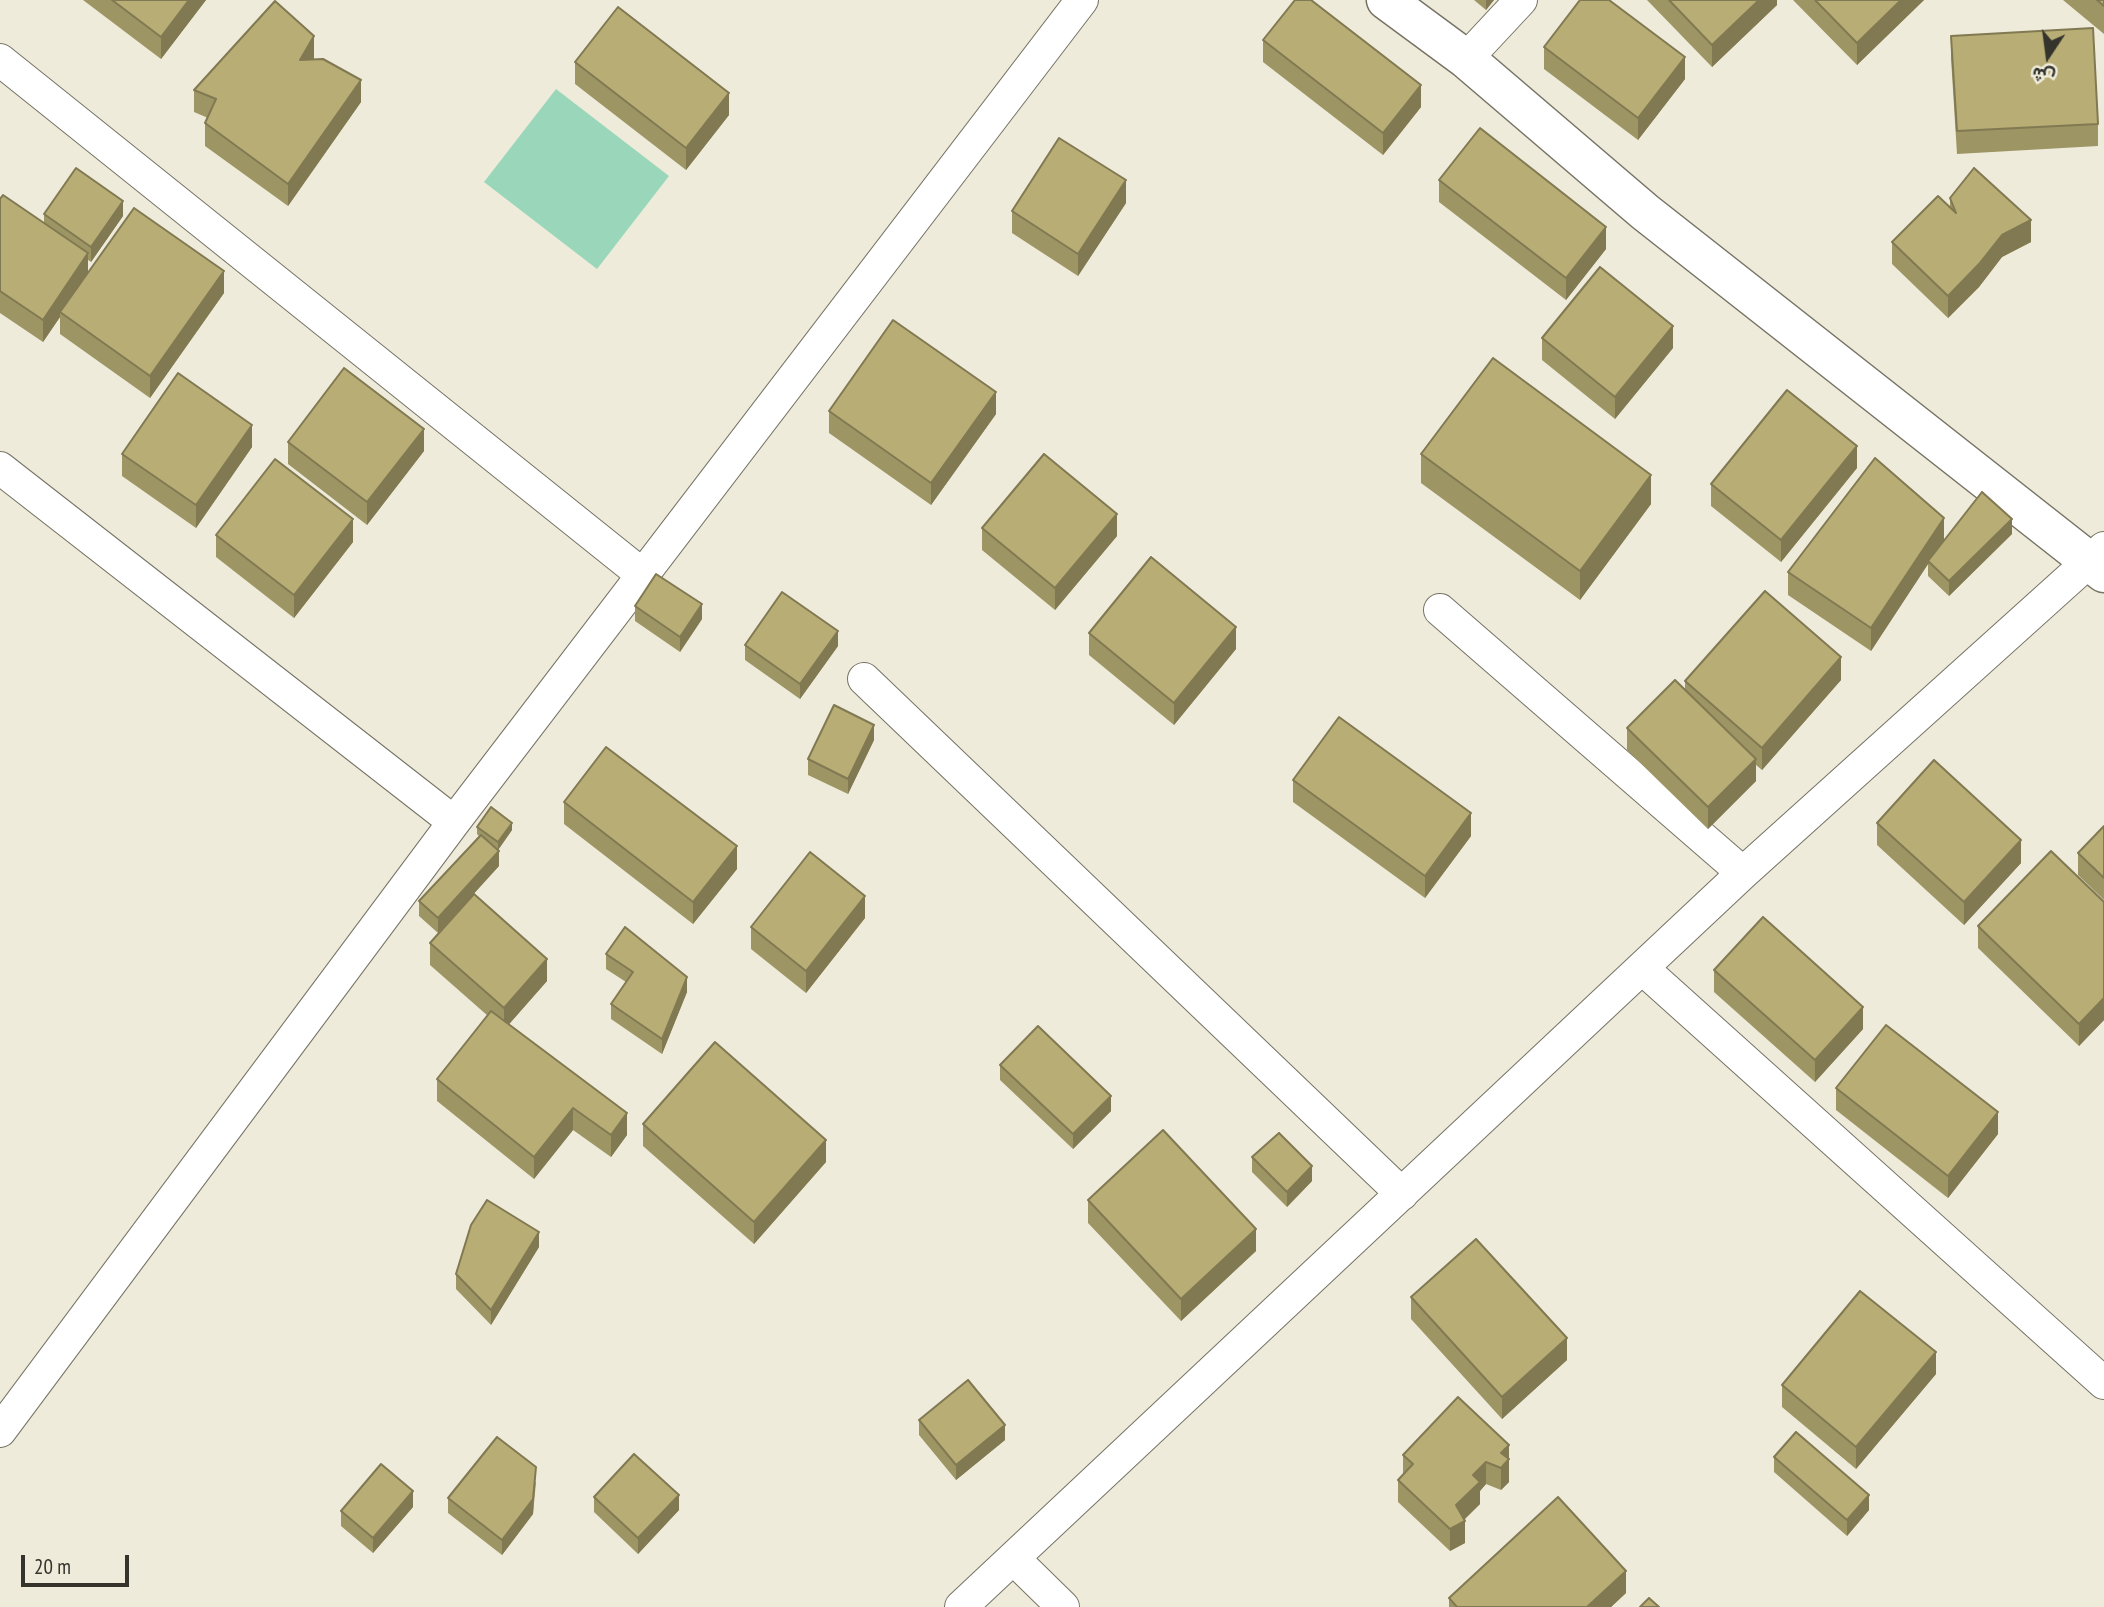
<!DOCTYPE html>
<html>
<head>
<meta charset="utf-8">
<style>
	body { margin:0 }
	#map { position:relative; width:2104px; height:1607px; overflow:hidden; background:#eeebda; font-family:"PT Sans Narrow",Vazirmatn,sans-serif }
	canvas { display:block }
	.north { position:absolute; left:2013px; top:21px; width:70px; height:70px; -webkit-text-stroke:5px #eeebda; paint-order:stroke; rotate:193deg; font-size:19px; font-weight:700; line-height:28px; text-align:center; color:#34332c }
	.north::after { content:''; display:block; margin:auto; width:24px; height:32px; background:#34332c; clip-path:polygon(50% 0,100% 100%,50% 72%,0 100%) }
	.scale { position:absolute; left:21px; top:1555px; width:108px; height:32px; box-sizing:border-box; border:4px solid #34332c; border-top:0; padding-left:9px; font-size:21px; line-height:24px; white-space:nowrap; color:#34332c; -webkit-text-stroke:5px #eeebda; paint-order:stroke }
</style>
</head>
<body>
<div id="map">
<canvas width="2104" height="1607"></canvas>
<div class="north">ش</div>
<div class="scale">20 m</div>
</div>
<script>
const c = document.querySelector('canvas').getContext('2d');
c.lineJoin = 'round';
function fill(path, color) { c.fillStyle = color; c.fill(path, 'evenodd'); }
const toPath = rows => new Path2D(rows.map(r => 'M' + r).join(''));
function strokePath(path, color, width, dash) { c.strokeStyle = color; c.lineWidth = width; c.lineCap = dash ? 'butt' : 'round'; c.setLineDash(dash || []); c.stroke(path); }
fill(toPath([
	[556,89,669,176,597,269,484,182]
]), '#9ad7ba');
const street = toPath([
	[1466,59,1521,0],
	[0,60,644,576],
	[0,468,454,822],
	[1440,610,1743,873],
	[864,679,1402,1194],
	[1642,968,2104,1383],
	[0,1431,454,822,1082,0],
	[1014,1559,1063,1607],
	[961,1607,1743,873,2104,548]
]);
const secondary = toPath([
	[1386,0,1466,59,1645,212,2104,573]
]);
strokePath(street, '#767365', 34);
strokePath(secondary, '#767365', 41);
strokePath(street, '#fff', 32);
strokePath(secondary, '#fff', 38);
fill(toPath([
	[83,0,206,0,161,59],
	[1474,0,1494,0,1486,10],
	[1647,0,1777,0,1777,5,1712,67],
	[1793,0,1924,0,1857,65],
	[2063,0,2104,0,2104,34],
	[1951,36,2098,124,2098,146,1957,154,1951,58],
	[1263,40,1421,107,1383,155,1263,62],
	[1544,47,1685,79,1638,140,1544,69],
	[314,58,313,59,361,102,288,206,205,146,205,123,208,118,194,112,194,90],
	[575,62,729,115,686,170,575,84],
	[1439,180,1606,249,1566,300,1439,202],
	[1950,198,2031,242,2002,257,1979,287,1948,318,1892,264,1892,242,1950,207],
	[0,199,44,223,44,214,123,216,91,262,88,260,88,272,224,293,150,398,60,334,60,317,43,342,0,313],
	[1126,203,1078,276,1012,233,1012,211],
	[1542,338,1673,348,1615,419,1542,360],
	[829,411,996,414,931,505,829,433],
	[288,442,424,451,367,525,288,464],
	[252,447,196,528,122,476,122,454],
	[1421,454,1651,504,1580,600,1421,483],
	[1857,468,1781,562,1711,506,1711,484],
	[982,528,1117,536,1055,610,982,550],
	[2012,534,1949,596,1928,576,1928,563,1871,651,1788,595,1788,572,1944,540,1937,549],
	[216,535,353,542,294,618,216,557],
	[635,606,702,619,680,652,635,621],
	[1089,633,1236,649,1174,725,1089,655],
	[745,645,838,646,800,699,745,660],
	[1841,680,1762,770,1756,765,1756,781,1708,829,1627,750,1627,728,1685,689,1685,681],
	[874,740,848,794,808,775,808,759],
	[1293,780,1471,836,1425,898,1293,802],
	[564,802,737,869,693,924,564,824],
	[1877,823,2021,863,1964,925,1877,845],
	[2104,826,2104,900,2078,875,2078,853],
	[477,827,512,830,498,850,499,866,438,933,419,916,419,901,479,836,477,834],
	[2104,902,2104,1020,2079,1046,1978,948,1978,926],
	[865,918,806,993,751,949,751,927],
	[430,943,547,981,509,1024,627,1135,611,1157,573,1130,534,1179,437,1101,437,1079,488,1016,430,965],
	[606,954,687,992,662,1054,611,1019,611,1004,626,982,606,969],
	[1714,970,1863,1029,1815,1082,1714,992],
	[1000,1065,1111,1111,1073,1149,1000,1080],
	[1836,1088,1998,1134,1948,1198,1836,1110],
	[643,1124,826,1162,754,1244,643,1146],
	[1252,1157,1312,1181,1287,1207,1252,1172],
	[1088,1200,1256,1251,1181,1321,1088,1223],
	[539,1247,491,1325,456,1289,456,1274],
	[1411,1297,1567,1360,1502,1419,1411,1319],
	[1936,1374,1856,1469,1782,1407,1782,1385],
	[919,1420,1005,1440,956,1480,919,1435],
	[1509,1445,1509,1482,1501,1490,1486,1484,1480,1491,1480,1504,1464,1519,1465,1543,1450,1551,1398,1502,1398,1480,1403,1475,1403,1455],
	[1774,1457,1869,1510,1847,1536,1774,1472],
	[536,1482,533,1514,502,1555,448,1513,448,1498],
	[594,1497,679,1510,638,1554,594,1512],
	[413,1507,373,1553,341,1526,341,1511],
	[1626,1593,1611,1607,1449,1607,1449,1598]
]), '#9e9565');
fill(toPath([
	[189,0,206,0,161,59,161,37],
	[1486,0,1494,0,1486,10],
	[1759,0,1777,0,1777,5,1712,67,1712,45],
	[1901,0,1924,0,1857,65,1857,43],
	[314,36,314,58,300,82,300,60],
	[1685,57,1685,79,1638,140,1638,118],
	[361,80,361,102,288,206,288,184],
	[1421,85,1421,107,1383,155,1383,133],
	[729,93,729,115,686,170,686,148],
	[1126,180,1126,203,1078,276,1078,254],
	[123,201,123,216,91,262,91,247],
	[2031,220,2031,242,2002,257,1979,287,1948,318,1948,296,2002,235],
	[1606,227,1606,249,1566,300,1566,278],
	[88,253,88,275,60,312,60,317,43,342,43,320],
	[224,271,224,293,150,398,150,376],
	[1673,326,1673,348,1615,419,1615,397],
	[996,392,996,414,931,505,931,483],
	[252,425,252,447,196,528,196,505],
	[424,429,424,451,367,525,367,502],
	[1857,446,1857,468,1781,562,1781,540],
	[1651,475,1651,504,1580,600,1580,571],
	[1117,514,1117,536,1055,610,1055,588],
	[1944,518,1944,540,1871,651,1871,628],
	[353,519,353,542,294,618,294,595],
	[2012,519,2012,534,1949,596,1949,581],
	[702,604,702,619,680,652,680,637],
	[1236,627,1236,649,1174,725,1174,703],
	[838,631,838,646,800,699,800,684],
	[1841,657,1841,680,1762,770,1762,748],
	[874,725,874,740,848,794,848,779],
	[1756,759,1756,781,1708,829,1708,807],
	[1471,813,1471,836,1425,898,1425,876],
	[512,823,512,830,498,850,498,842],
	[2021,840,2021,863,1964,925,1964,902],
	[737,846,737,869,693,924,693,902],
	[499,851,499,866,438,933,438,918],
	[865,896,865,918,806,993,806,971],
	[547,959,547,981,504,1030,504,1008],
	[687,977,687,992,662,1054,662,1039],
	[2104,998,2104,1020,2079,1046,2079,1024],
	[1863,1007,1863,1029,1815,1082,1815,1060],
	[1111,1096,1111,1111,1073,1149,1073,1134],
	[573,1108,573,1130,534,1179,534,1157],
	[1998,1112,1998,1134,1948,1198,1948,1176],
	[627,1113,627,1135,611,1157,611,1135],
	[826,1140,826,1162,754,1244,754,1222],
	[1312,1166,1312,1181,1287,1207,1287,1192],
	[1256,1229,1256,1251,1181,1321,1181,1299],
	[539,1232,539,1247,491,1325,491,1310],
	[1567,1338,1567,1360,1502,1419,1502,1397],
	[1936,1352,1936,1374,1856,1469,1856,1447],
	[1005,1425,1005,1440,956,1480,956,1465],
	[1509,1445,1509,1482,1501,1490,1501,1453],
	[1486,1462,1486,1484,1480,1491,1480,1504,1460,1524,1465,1521,1465,1543,1450,1551,1450,1529,1456,1505,1473,1475],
	[536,1467,533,1514,502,1555,502,1540],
	[413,1491,413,1507,373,1553,373,1538],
	[679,1495,679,1510,638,1554,638,1538],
	[1869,1495,1869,1510,1847,1536,1847,1520],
	[1626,1571,1626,1593,1611,1607,1587,1607]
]), '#817952');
const building = toPath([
	[112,0,189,0,161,37,112,0],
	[1295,0,1311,0,1421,85,1383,133,1263,40,1295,0],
	[1580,0,1609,0,1685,57,1638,118,1544,47,1580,0],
	[1669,0,1759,0,1712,45,1669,0],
	[1815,0,1901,0,1857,43,1815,0],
	[2097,0,2104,0,2104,6,2097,0],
	[275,1,314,36,300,60,323,59,361,80,288,184,205,123,216,99,194,90,275,1],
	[618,7,729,93,686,148,575,62,618,7],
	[2093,28,2098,124,1957,131,1951,36,2093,28],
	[1480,128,1606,227,1566,278,1439,180,1480,128],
	[1059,138,1126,180,1078,254,1012,211,1059,138],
	[76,168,123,201,91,247,44,214,76,168],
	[1974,168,2031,220,2002,235,1979,264,1948,296,1892,242,1938,196,1956,213,1950,198,1974,168],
	[3,195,88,253,43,320,0,291,0,199,3,195],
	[134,208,224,271,150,376,60,312,134,208],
	[1600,267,1673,326,1615,397,1542,338,1600,267],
	[893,320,996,392,931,483,829,411,893,320],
	[1493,358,1651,475,1580,571,1421,454,1493,358],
	[344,368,424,429,367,502,288,442,344,368],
	[178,373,252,425,196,505,122,454,178,373],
	[1787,390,1857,446,1781,540,1711,484,1787,390],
	[1044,454,1117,514,1055,588,982,528,1044,454],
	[1875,458,1944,518,1871,628,1788,572,1875,458],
	[275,459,353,519,294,595,216,535,275,459],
	[1982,492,2012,519,1949,581,1928,561,1982,492],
	[1151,557,1236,627,1174,703,1089,633,1151,557],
	[656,574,702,604,680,637,635,606,656,574],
	[1765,591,1841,657,1762,748,1685,681,1765,591],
	[782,592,838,631,800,684,745,645,782,592],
	[1675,680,1756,759,1708,807,1627,728,1675,680],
	[834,705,874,725,848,779,808,759,834,705],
	[1339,717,1471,813,1425,876,1293,780,1339,717],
	[606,747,737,846,693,902,564,802,606,747],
	[1934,760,2021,840,1964,902,1877,823,1934,760],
	[491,807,512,823,498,842,477,827,491,807],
	[2104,826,2104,878,2078,853,2104,826],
	[481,835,499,851,438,918,419,901,481,835],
	[2051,851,2104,902,2104,998,2079,1024,1978,926,2051,851],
	[810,852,865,896,806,971,751,927,810,852],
	[474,894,547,959,504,1008,430,943,474,894],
	[1763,917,1863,1007,1815,1060,1714,970,1763,917],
	[625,927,687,977,662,1039,611,1004,633,972,606,954,625,927],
	[491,1011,627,1113,611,1135,573,1108,534,1157,437,1079,491,1011],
	[1886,1025,1998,1112,1948,1176,1836,1088,1886,1025],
	[1038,1026,1111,1096,1073,1134,1000,1065,1038,1026],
	[715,1042,826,1140,754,1222,643,1124,715,1042],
	[1163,1130,1256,1229,1181,1299,1088,1200,1163,1130],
	[1279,1133,1312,1166,1287,1192,1252,1157,1279,1133],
	[487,1200,539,1232,491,1310,456,1274,471,1225,487,1200],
	[1476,1239,1567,1338,1502,1397,1411,1297,1476,1239],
	[1860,1291,1936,1352,1856,1447,1782,1385,1860,1291],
	[968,1380,1005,1425,956,1465,919,1420,968,1380],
	[1458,1397,1509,1445,1501,1453,1509,1459,1501,1468,1486,1462,1473,1475,1480,1482,1456,1505,1465,1521,1450,1529,1398,1480,1413,1464,1403,1455,1458,1397],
	[1796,1432,1869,1495,1847,1520,1774,1457,1796,1432],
	[497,1437,536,1467,533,1499,502,1540,448,1498,497,1437],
	[634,1454,679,1495,638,1538,594,1497,634,1454],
	[381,1464,413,1491,373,1538,341,1511,381,1464],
	[1558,1497,1626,1571,1587,1607,1457,1607,1449,1598,1558,1497],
	[1649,1598,1659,1607,1640,1607,1649,1598]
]);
fill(building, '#b8ad75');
strokePath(building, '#817952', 2);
</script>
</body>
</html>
